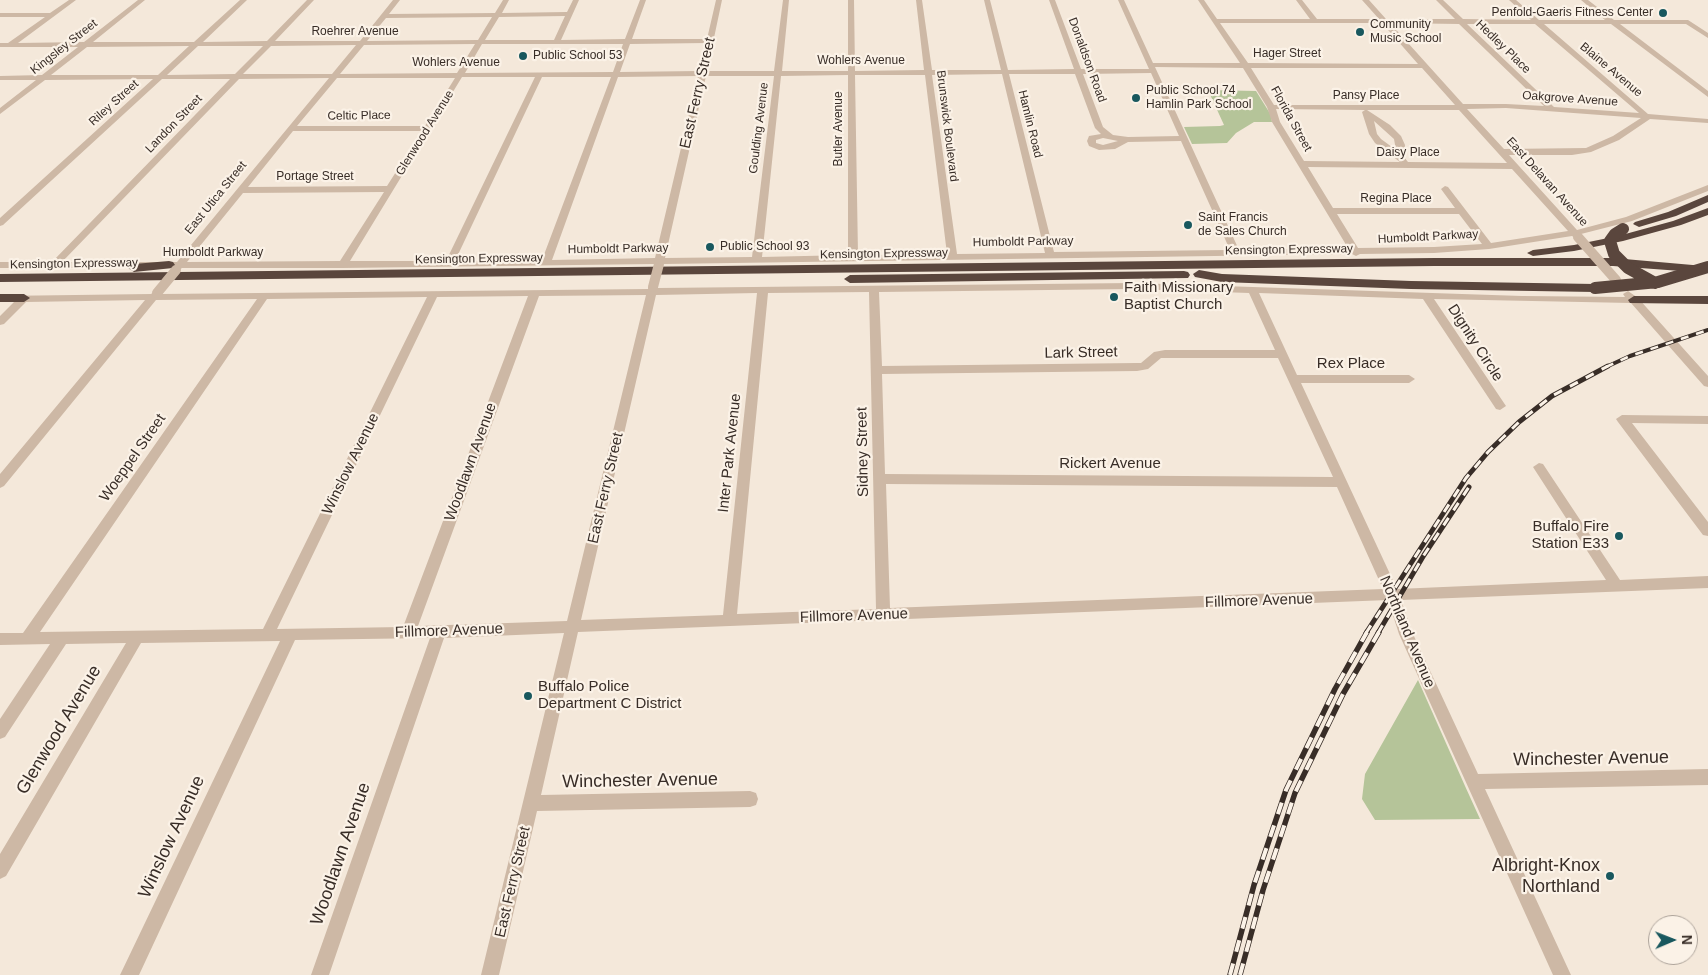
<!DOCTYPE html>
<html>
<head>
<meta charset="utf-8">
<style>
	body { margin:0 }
	#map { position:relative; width:1708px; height:975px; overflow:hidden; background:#f4e8da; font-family:Arial,sans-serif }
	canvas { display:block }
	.north { position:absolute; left:1648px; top:915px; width:50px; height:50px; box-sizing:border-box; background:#fbf2e7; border:1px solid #ada39a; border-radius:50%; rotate:89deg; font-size:14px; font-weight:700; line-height:20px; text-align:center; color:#382d27 }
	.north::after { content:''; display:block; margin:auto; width:18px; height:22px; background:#19585e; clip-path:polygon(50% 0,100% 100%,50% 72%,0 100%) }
</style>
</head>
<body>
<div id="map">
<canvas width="1708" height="975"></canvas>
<div class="north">N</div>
</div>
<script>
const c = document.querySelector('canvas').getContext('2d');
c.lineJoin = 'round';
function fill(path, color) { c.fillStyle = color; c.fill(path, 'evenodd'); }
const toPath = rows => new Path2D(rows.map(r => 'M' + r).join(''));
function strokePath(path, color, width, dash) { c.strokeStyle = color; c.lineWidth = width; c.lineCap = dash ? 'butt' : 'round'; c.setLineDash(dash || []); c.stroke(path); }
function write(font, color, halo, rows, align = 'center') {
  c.font = font + ' Arial,sans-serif'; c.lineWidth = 4.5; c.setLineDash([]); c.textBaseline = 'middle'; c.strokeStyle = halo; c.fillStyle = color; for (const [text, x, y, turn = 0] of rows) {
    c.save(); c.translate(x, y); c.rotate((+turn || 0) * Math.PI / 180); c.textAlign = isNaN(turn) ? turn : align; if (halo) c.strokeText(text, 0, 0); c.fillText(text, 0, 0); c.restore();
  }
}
fill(toPath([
	[1208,90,1256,91,1271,115,1272,122,1254,122,1236,133,1227,143,1192,144,1184,127,1220,126,1224,125],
	[1418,680,1465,786,1480,819,1375,820,1362,799,1365,774]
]), '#b5c499');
fill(toPath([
	[69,0,76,0,18,43,84,42,138,0,145,0,93,42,194,42,240,0,247,0,203,42,267,41,307,0,314,0,275,41,360,41,393,0,400,0,389,14,495,13,503,0,509,0,502,13,567,12,573,0,579,0,561,40,625,39,640,0,646,0,632,39,707,39,716,0,722,0,707,71,774,71,783,0,789,0,782,71,848,71,848,0,854,0,855,71,924,70,916,0,922,0,932,70,1001,70,984,0,990,0,1008,70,1074,69,1049,0,1055,0,1081,69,1149,69,1118,0,1124,0,1153,63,1240,63,1198,0,1204,0,1217,19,1310,19,1296,0,1302,0,1317,19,1379,19,1362,0,1369,0,1386,19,1455,19,1436,0,1443,0,1463,19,1531,20,1509,0,1516,0,1539,20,1605,20,1581,0,1588,0,1614,20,1688,20,1708,33,1708,38,1686,24,1620,24,1708,91,1708,97,1611,24,1544,24,1648,114,1708,119,1708,123,1650,119,1619,140,1591,152,1572,155,1509,155,1577,230,1626,217,1708,185,1708,191,1632,221,1581,234,1583,237,1578,240,1572,236,1489,249,1434,253,1360,254,1356,256,1352,254,664,264,659,267,654,264,343,268,182,268,176,272,173,271,172,268,0,268,0,262,52,262,230,79,162,79,3,225,0,226,0,218,153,79,45,80,0,114,0,108,36,80,0,80,0,76,42,75,78,47,0,47,0,43,8,43,45,17,0,17,0,13,50,13,69,0],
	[565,16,554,40,485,40,499,17,565,16],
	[492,17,478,40,367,41,386,18,492,17],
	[1220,23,1382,23,1418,64,1248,63,1220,23],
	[1390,23,1459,24,1544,106,1506,104,1463,104,1390,23],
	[1467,24,1535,24,1639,113,1554,107,1467,24],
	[706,43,699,71,620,72,630,44,706,43],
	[475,44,457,73,340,74,364,45,475,44],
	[482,44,623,44,613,72,465,73,482,44],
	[356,45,332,74,243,74,271,46,356,45],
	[189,46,158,75,51,75,87,47,189,46],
	[198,46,263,46,235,74,167,75,198,46],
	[1155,67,1243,68,1267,107,1272,122,1348,248,1239,250,1155,67],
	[1251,68,1422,68,1455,105,1274,105,1251,68],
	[1151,73,1179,136,1128,137,1113,135,1103,127,1083,74,1151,73],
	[1002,74,1045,253,957,254,932,75,1002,74],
	[1009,74,1075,74,1095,128,1101,134,1089,136,1087,141,1089,146,1099,150,1115,149,1128,142,1181,141,1230,250,1054,252,1009,74],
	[848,75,848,255,762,257,781,76,848,75],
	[855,75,925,75,947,254,858,255,855,75],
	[698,76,655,258,552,260,618,77,698,76],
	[706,76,774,76,752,257,665,258,706,76],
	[462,77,535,77,446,261,350,261,462,77],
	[542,77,611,77,542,260,455,261,542,77],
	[329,78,177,262,62,262,239,79,329,78],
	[337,78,455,78,425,126,297,126,337,78],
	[1506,108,1641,118,1613,136,1586,148,1504,149,1467,109,1506,108],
	[1276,109,1365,110,1362,112,1369,134,1375,143,1400,162,1304,161,1280,122,1276,109],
	[1367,110,1459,110,1507,163,1408,162,1404,157,1405,145,1401,136,1390,125,1367,110],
	[1374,121,1394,139,1396,150,1381,139,1377,134,1374,121],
	[293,131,422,131,387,186,248,187,293,131],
	[1103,138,1118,141,1103,145,1096,143,1096,140,1103,138],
	[1308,167,1512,169,1568,231,1491,243,1448,187,1445,186,1441,189,1455,208,1333,208,1308,167],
	[384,192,340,261,187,262,243,193,384,192],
	[1337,214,1459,214,1482,244,1434,247,1358,248,1337,214],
	[1133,283,1522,296,1625,297,1623,294,1628,291,1638,298,1708,376,1708,387,1704,386,1631,303,1434,299,1506,406,1500,410,1496,409,1423,299,1259,293,1297,375,1409,375,1415,379,1409,383,1301,383,1397,589,1606,580,1533,467,1539,463,1543,464,1620,580,1708,576,1708,588,1401,600,1413,634,1478,774,1708,769,1708,785,1485,789,1571,975,1553,975,1399,634,1388,600,578,632,541,795,750,791,756,793,758,799,756,805,750,807,537,811,499,975,481,975,564,633,444,638,329,975,311,975,430,638,295,640,139,975,120,975,280,641,141,643,6,876,0,879,0,854,126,643,66,644,5,737,0,739,0,719,50,644,0,645,0,633,23,633,257,299,156,300,4,486,0,488,0,474,145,300,26,302,4,324,0,325,0,316,14,302,0,302,0,296,151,294,157,290,161,291,161,294,648,289,649,285,653,284,657,285,658,288,1133,283],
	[1133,289,1249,293,1275,350,1165,350,1154,352,1141,363,1137,363,882,366,879,292,1133,289],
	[869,292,876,609,737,614,768,293,869,292],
	[757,293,723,615,581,620,656,295,757,293],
	[646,295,567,621,418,626,539,296,646,295],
	[528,296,403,627,277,629,437,297,528,296],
	[427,297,263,629,40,632,267,299,427,297],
	[1161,358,1278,358,1333,477,885,474,882,374,1137,371,1148,369,1161,358],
	[886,484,1337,487,1383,589,890,608,886,484],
	[1622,415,1708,416,1708,424,1632,423,1708,522,1708,536,1703,535,1618,422,1616,419,1622,415]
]), '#cdb8a5');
fill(toPath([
	[1708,195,1708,202,1676,216,1639,227,1633,224,1635,222,1668,212,1708,195],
	[1708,208,1708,215,1681,225,1623,241,1574,251,1533,256,1527,253,1533,250,1574,245,1618,236,1673,221,1708,208],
	[1434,258,1613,258,1704,266,1708,267,1708,273,1613,266,1434,266,0,282,0,274,1434,258],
	[169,261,173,262,175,265,173,268,134,272,128,268,134,264,169,261],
	[1199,270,1222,274,1411,281,1595,284,1601,288,1595,292,1411,289,1222,282,1195,277,1193,274,1199,270],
	[1184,271,1188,272,1190,275,1188,278,850,283,844,279,850,275,1184,271],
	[0,294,24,294,30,298,24,302,0,302,0,294],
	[1634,296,1708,296,1708,304,1630,303,1628,300,1634,296]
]), '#5a463d');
const railFar2 = toPath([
	[1606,367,1630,356,1708,330]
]);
const railFar1 = toPath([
	[1366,633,1466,478,1488,452,1519,422,1552,396,1608,366],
	[1378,633,1424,555,1469,487]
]);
const rail = toPath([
	[1230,975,1254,885,1286,790,1335,689,1367,632],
	[1240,975,1263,890,1295,793,1343,694,1379,632]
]);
strokePath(railFar2, '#382d27', 4);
strokePath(railFar1, '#382d27', 5);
strokePath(rail, '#382d27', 5.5);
strokePath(railFar2, '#fbf2e7', 2.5, [8]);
strokePath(railFar1, '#fbf2e7', 3, [9]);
strokePath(rail, '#fbf2e7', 4, [12]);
strokePath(toPath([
	[1578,237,1616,280],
	[653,287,659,264],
	[157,293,176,270]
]), '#cdb8a5', 10);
strokePath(toPath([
	[1623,229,1615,234,1610,241,1614,254,1628,268,1655,283],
	[1595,288,1658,282,1708,267]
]), '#5a463d', 12);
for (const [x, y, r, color] of [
	[1663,13,5,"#19585e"],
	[1360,32,5,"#19585e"],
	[523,56,5,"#19585e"],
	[1136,98,5,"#19585e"],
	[1188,225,5,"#19585e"],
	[710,247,5,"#19585e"],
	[1114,297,5,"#19585e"],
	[1619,536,5,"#19585e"],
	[528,696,5,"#19585e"],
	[1610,876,5,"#19585e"]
]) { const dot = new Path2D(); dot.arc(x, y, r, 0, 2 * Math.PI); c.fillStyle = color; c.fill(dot); strokePath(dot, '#fbf2e7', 2); }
write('12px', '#382d27', '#fbf2e7', [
	["Penfold-Gaeris Fitness Center",1653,13,"right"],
	["Community",1370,25],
	["Music School",1370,39],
	["Public School 53",533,56],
	["Public School 74",1146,91],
	["Hamlin Park School",1146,105],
	["Saint Francis",1198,218],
	["de Sales Church",1198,232],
	["Public School 93",720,247]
], 'left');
write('12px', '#382d27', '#fbf2e7', [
	["Roehrer Avenue",355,32],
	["Kingsley Street",64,47,-38],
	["Hedley Place",1503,47,44],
	["Hager Street",1287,54],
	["Donaldson Road",1087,60,70],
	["Wohlers Avenue",861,61],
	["Wohlers Avenue",456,63],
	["Blaine Avenue",1611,70,40],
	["Pansy Place",1366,96],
	["Oakgrove Avenue",1570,99,4],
	["Riley Street",114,103,-42],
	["Celtic Place",359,116,-1],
	["Florida Street",1291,119,61],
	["Landon Street",174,124,-46],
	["Hamlin Road",1030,124,76],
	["Brunswick Boulevard",947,126,83],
	["Goulding Avenue",759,128,-83],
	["Butler Avenue",839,129,-90],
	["Glenwood Avenue",425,133,-58],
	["Daisy Place",1408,153],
	["Portage Street",315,177],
	["East Delavan Avenue",1547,182,48],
	["East Utica Street",216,198,-51],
	["Regina Place",1396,199],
	["Humboldt Parkway",1428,237,-3],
	["Humboldt Parkway",1023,242,-1],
	["Humboldt Parkway",618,249,-1],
	["Kensington Expressway",1289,250,-1],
	["Humboldt Parkway",213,253],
	["Kensington Expressway",884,254,-1],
	["Kensington Expressway",479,259,-1],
	["Kensington Expressway",74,264,-1]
]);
write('15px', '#382d27', '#fbf2e7', [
	["East Ferry Street",698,93,-77],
	["Dignity Circle",1475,343,57],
	["Lark Street",1081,353,-1],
	["Rex Place",1351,364],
	["Sidney Street",863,452,-91],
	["Inter Park Avenue",730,453,-84],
	["Woeppel Street",133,458,-55],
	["Woodlawn Avenue",471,462,-70],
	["Winslow Avenue",351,464,-64],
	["Rickert Avenue",1110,464],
	["East Ferry Street",606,488,-77],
	["Fillmore Avenue",1259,601,-2],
	["Fillmore Avenue",854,616,-2],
	["Fillmore Avenue",449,631,-2],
	["Northland Avenue",1407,632,67],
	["East Ferry Street",513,882,-77]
]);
write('15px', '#382d27', '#fbf2e7', [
	["Faith Missionary",1124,288],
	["Baptist Church",1124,305],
	["Buffalo Fire",1609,527,"right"],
	["Station E33",1609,544,"right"],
	["Buffalo Police",538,687],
	["Department C District",538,704]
], 'left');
write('18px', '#382d27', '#fbf2e7', [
	["Glenwood Avenue",59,730,-59],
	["Winchester Avenue",1591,759,-1],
	["Winchester Avenue",640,781,-1],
	["Winslow Avenue",172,837,-65],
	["Woodlawn Avenue",341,854,-71]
]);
write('18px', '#382d27', '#fbf2e7', [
	["Albright-Knox",1600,866],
	["Northland",1600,887]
], 'right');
</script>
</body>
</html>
